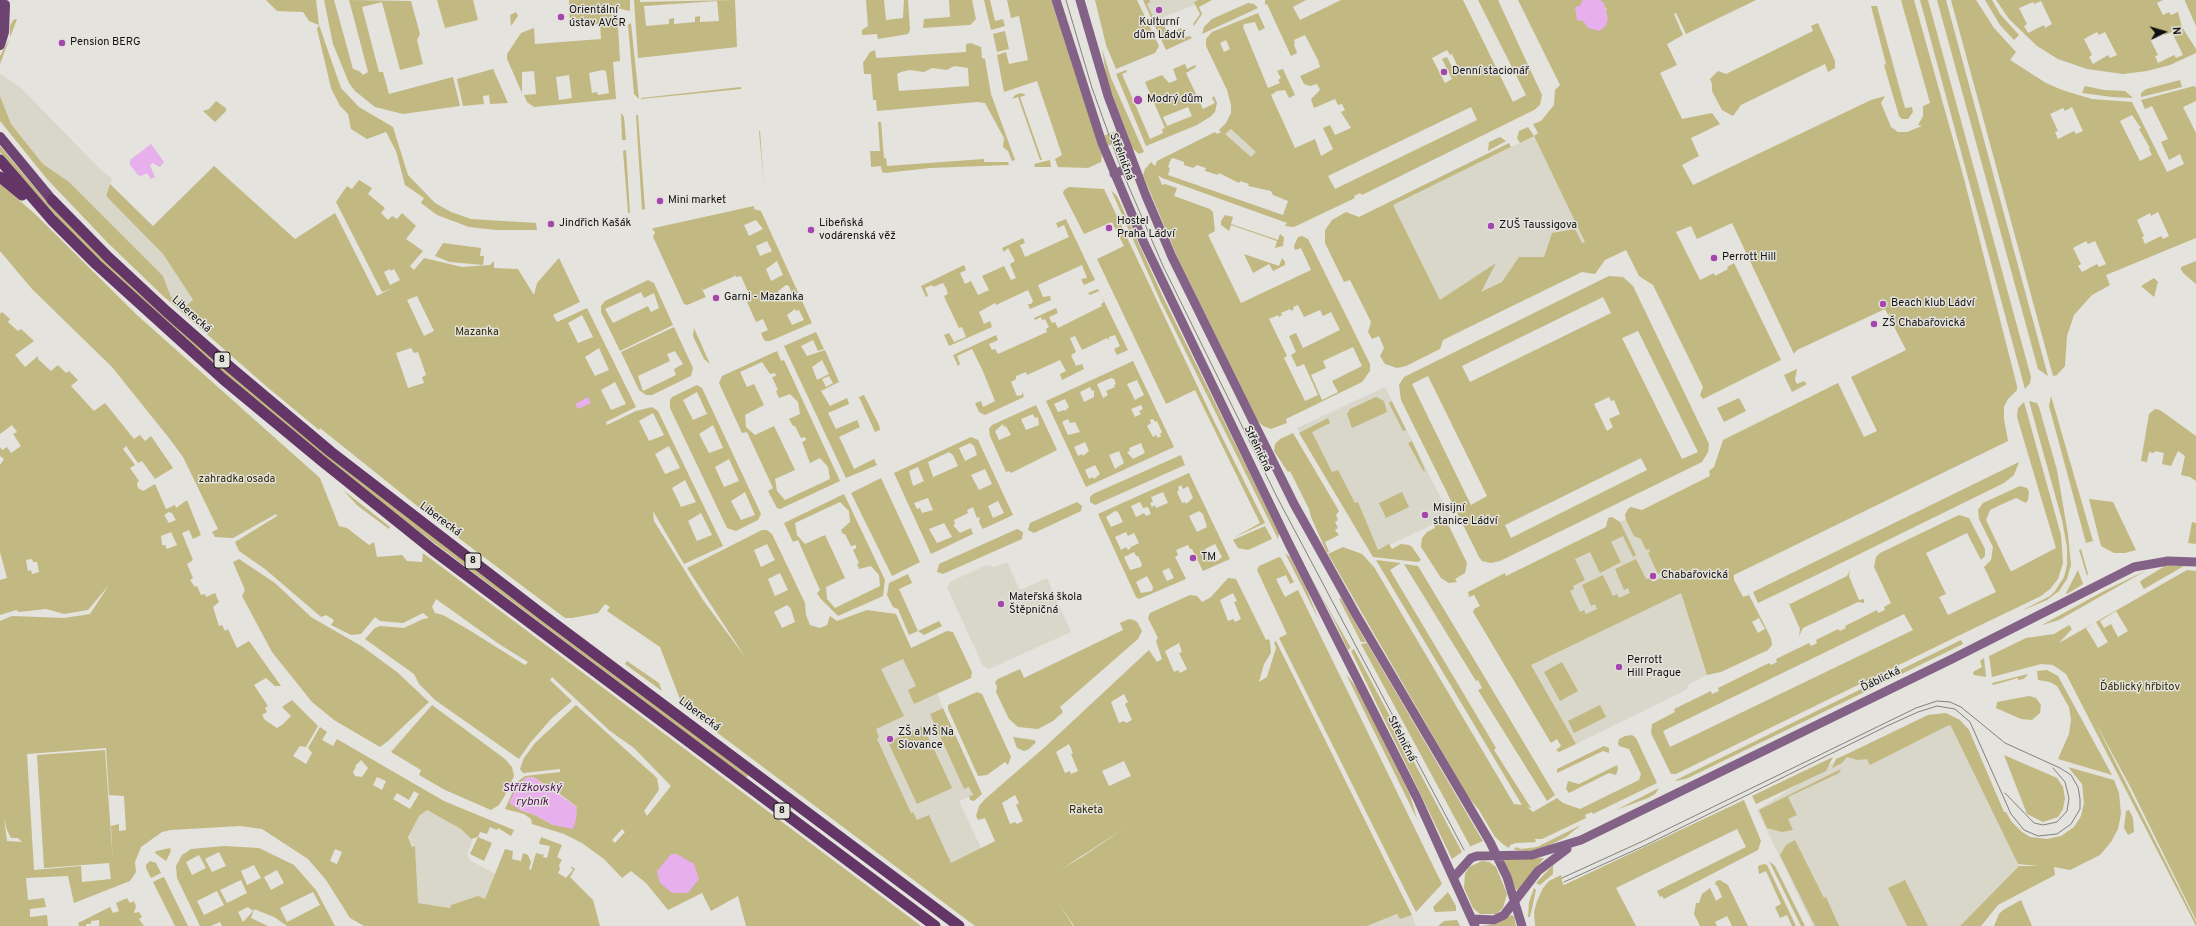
<!DOCTYPE html>
<html>
<head>
<meta charset="utf-8">
<style>
	body { margin:0 }
	#map { position:relative; width:2196px; height:926px; overflow:hidden; background:#e4e3de; font-family:Overpass,sans-serif }
	canvas { display:block }
	.north { position:absolute; left:2144px; top:12px; width:40px; height:40px; -webkit-text-stroke:3px #e4e3de; paint-order:stroke; rotate:85deg; font-size:11px; font-weight:700; line-height:16px; text-align:center; color:#121110 }
	.north::after { content:''; display:block; margin:auto; width:14px; height:18px; background:#121110; clip-path:polygon(50% 0,100% 100%,50% 72%,0 100%) }
</style>
</head>
<body>
<div id="map">
<canvas width="2196" height="926"></canvas>
<div class="north">N</div>
</div>
<script>
const c = document.querySelector('canvas').getContext('2d');
c.lineJoin = 'round';
function fill(path, color) { c.fillStyle = color; c.fill(path, 'evenodd'); }
const toPath = rows => new Path2D(rows.map(r => 'M' + r).join(''));
function strokePath(path, color, width, dash) { c.strokeStyle = color; c.lineWidth = width; c.lineCap = dash ? 'butt' : 'round'; c.setLineDash(dash || []); c.stroke(path); }
function write(font, color, halo, rows, align = 'center') {
  c.font = font + ' Overpass,sans-serif'; c.lineWidth = 3; c.setLineDash([]); c.textBaseline = 'middle'; c.strokeStyle = halo; c.fillStyle = color; for (const [text, x, y, turn = 0] of rows) {
    c.save(); c.translate(x, y); c.rotate((+turn || 0) * Math.PI / 180); c.textAlign = isNaN(turn) ? turn : align; if (halo) c.strokeText(text, 0, 0); c.fillText(text, 0, 0); c.restore();
  }
}
fill(toPath([
	[1143,0,1207,0,1154,21],
	[0,74,20,87,102,171,112,178,106,196,163,254,193,301,186,307,171,297,163,276,69,182,43,164,11,124,0,96],
	[1231,128,1260,155,1254,161,1221,132],
	[1534,136,1586,243,1445,310,1393,205],
	[1385,387,1450,516,1379,550,1373,557,1297,428],
	[1642,511,1681,593,1707,675,1689,684,1686,690,1576,744,1531,665,1492,586],
	[1007,562,1020,590,1047,578,1071,632,989,669,983,666,947,587,950,582,986,565,994,567],
	[896,614,932,694,937,693,943,708,930,714,964,789,969,787,973,795,959,801,981,848,950,875,852,767],
	[1950,718,2019,866,1960,926,1813,926,1757,810,1845,755],
	[427,810,461,829,470,839,473,838,467,855,470,860,495,874,485,899,451,908,418,903,415,847,413,847,408,835,419,816],
	[1398,914,1405,917,1412,915,1416,926,1367,926]
]), '#d9d7ca');
fill(toPath([
	[266,0,316,0,319,25,341,88,359,107,393,127,408,175,435,203,451,212,471,219,536,223,537,230,496,230,469,227,437,215,421,203,424,198,405,185,396,151,386,132,367,139,351,129,348,114,340,106,331,88,317,29,319,25,309,21,303,12,277,11],
	[324,0,334,0,353,69,359,71,363,75,368,72,349,0,411,1,420,34,417,40,423,64,400,70,382,2,362,7,379,72,383,72,389,94,453,77,460,106,403,114,375,107,355,91,349,83,333,44],
	[437,0,473,0,478,20,445,28],
	[569,0,630,0,630,11,617,8,620,61,613,62,616,99,534,107,527,102,524,95,536,94,534,71,522,72,522,93,507,59,507,54,521,33,534,28,535,44,601,39,600,24,570,26],
	[602,70,606,71,609,93,598,95,597,92,592,93,589,73],
	[569,75,572,98,559,100,556,77],
	[634,0,640,0,640,2,735,0,737,47,638,58],
	[717,1,719,21,700,22,700,16,695,17,695,22,674,24,674,18,669,19,669,24,646,26,644,6],
	[866,0,884,0,886,20,903,18,904,0,908,0,910,30,908,34,878,39,877,34,862,35,862,30,868,26],
	[949,0,972,0,976,19,970,25,923,28,924,19,950,17],
	[984,0,990,0,995,21,1003,19,1005,26,991,30],
	[1007,0,1051,0,1102,155,1101,162,1088,168,1058,167,1055,159,1062,155,1037,81,1004,92,997,55,1006,52,1009,64,1028,60,1019,16,1011,18],
	[1095,0,1137,0,1159,46,1155,53,1116,69,1106,45],
	[1143,0,1150,0,1150,2,1147,4,1154,19,1160,17,1168,34,1181,28,1186,37,1190,36,1192,38,1166,50],
	[1198,0,1212,0,1199,7,1202,14,1194,26,1193,24,1200,14,1194,2],
	[1265,0,1306,0,1293,7,1300,20,1341,0,1463,0,1513,102,1526,95,1478,0,1498,0,1542,95,1540,105,1534,110,1362,195,1360,193,1354,196,1355,198,1294,227,1285,226,1287,223,1162,178,1158,175,1162,185,1165,184,1177,188,1174,196,1210,209,1213,212,1215,231,1208,235,1241,303,1311,270,1301,248,1295,250,1294,246,1298,237,1302,236,1308,239,1370,364,1370,371,1362,382,1286,419,1287,423,1271,429,1263,426,1258,421,1179,261,1143,175,1145,169,1151,162,1155,166,1157,161,1215,132,1217,134,1221,132,1219,130,1226,123,1231,113,1231,105,1227,90,1206,46,1206,39,1212,32,1258,13,1265,28,1259,31,1255,22,1244,24,1243,27,1268,88,1280,83,1278,80,1281,78,1277,71,1283,69,1295,95,1289,98,1285,90,1277,91,1271,95,1295,148,1315,139,1321,156,1333,149,1323,128,1330,125,1335,135,1351,128,1341,112,1345,110,1342,104,1338,105,1335,99,1314,108,1311,99,1320,90,1317,84,1310,86,1304,84,1300,76,1320,67,1318,60,1305,35,1294,40,1295,43,1294,44,1297,53,1291,56,1267,4,1265,5],
	[1226,40,1230,49,1224,52,1220,43],
	[1447,50,1450,55,1452,54,1458,67,1453,69,1447,57,1442,59,1452,79,1445,83,1432,58],
	[1471,107,1477,120,1335,189,1328,176],
	[1231,129,1256,152,1251,157,1225,134],
	[1173,158,1184,162,1184,165,1193,168,1197,165,1206,168,1205,171,1218,175,1219,173,1239,183,1240,181,1249,184,1248,186,1271,191,1273,195,1288,201,1283,215,1168,175,1170,168,1168,167,1171,159],
	[1298,305,1304,317,1320,310,1323,316,1331,312,1340,330,1303,348,1296,333,1289,336,1296,352,1291,355,1297,367,1304,364,1318,395,1305,401,1284,358,1287,356,1269,319,1278,315,1279,317,1282,315,1281,313,1290,309,1291,311,1294,309,1293,307],
	[1353,347,1362,366,1332,381,1338,392,1322,400,1311,375,1326,368,1323,361],
	[1518,0,1583,0,1581,5,1580,20,1583,21,1607,10,1600,0,1756,0,1686,34,1676,13,1674,14,1683,35,1667,44,1677,65,1660,73,1682,119,1712,113,1720,124,1691,138,1699,156,1682,165,1693,185,1871,100,1885,96,1881,103,1891,127,1898,132,1907,132,1922,126,1918,125,1923,116,1923,106,1930,103,1901,0,1914,0,1963,175,2017,386,2017,390,2008,399,2004,407,2004,419,2008,441,1734,575,1734,580,1743,597,1749,595,1771,638,1772,645,1768,650,1721,672,1707,675,1681,593,1531,665,1576,744,1559,752,1556,750,1561,746,1557,739,1551,743,1473,612,1474,609,1480,606,1474,595,1469,597,1468,592,1505,573,1506,576,1606,527,1608,518,1612,517,1620,522,1636,555,1633,557,1623,536,1611,542,1621,562,1600,573,1590,552,1575,559,1585,580,1573,586,1574,589,1570,591,1580,612,1584,610,1586,614,1597,609,1595,604,1591,606,1582,585,1603,575,1613,596,1617,594,1619,598,1630,593,1628,588,1624,590,1615,569,1636,559,1646,579,1650,578,1653,582,1663,577,1661,572,1658,574,1648,553,1650,552,1649,549,1646,550,1641,539,1634,536,1626,520,1625,515,1628,509,1631,507,1642,510,1710,476,1709,471,1714,467,1723,440,1838,383,1864,437,1877,431,1851,377,1906,350,1885,309,1797,350,1794,354,1732,223,1697,239,1691,226,1676,232,1700,280,1714,273,1715,276,1728,269,1727,267,1734,263,1781,360,1703,399,1700,395,1703,387,1653,285,1639,276,1626,250,1605,260,1595,274,1582,272,1504,310,1443,340,1440,349,1406,366,1397,368,1385,364,1380,356,1384,348,1379,336,1372,339,1368,332,1371,322,1350,280,1344,282,1325,243,1325,230,1332,220,1346,212,1359,217,1509,143,1511,147,1393,205,1440,300,1496,263,1481,292,1502,282,1519,257,1544,257,1552,233,1575,229,1582,243,1585,242,1534,136,1520,143,1517,138,1519,131,1528,127,1534,136,1538,133,1533,124,1541,121,1554,105,1555,90,1560,85],
	[1759,618,1765,629,1758,633,1752,622],
	[1920,0,1928,0,2031,377,2030,383,2025,389],
	[1937,0,1946,0,2048,376,2038,369],
	[1951,0,1976,0,1994,28,2016,52,2010,60,2046,83,2062,90,2092,99,2132,102,2167,172,2184,164,2180,154,2169,160,2161,142,2168,139,2152,106,2145,109,2141,100,2194,86,2196,88,2196,101,2183,107,2196,133,2196,238,2106,275,2110,285,2092,295,2074,315,2067,336,2065,366,2057,375,2053,376],
	[2072,107,2083,131,2076,134,2074,131,2058,139,2055,132,2058,131,2050,114,2063,108,2065,111],
	[2132,115,2141,128,2139,129,2150,148,2149,149,2152,155,2140,161,2120,121],
	[2158,212,2169,236,2163,239,2161,236,2145,244,2142,237,2144,236,2137,220,2150,213,2151,216],
	[2086,241,2088,244,2095,241,2106,264,2099,267,2097,264,2082,272,2078,266,2081,264,2073,248],
	[1985,0,1992,0,2000,14,2019,35,2014,40,2000,25],
	[1996,0,2163,0,2157,3,2163,15,2169,12,2171,15,2178,12,2182,27,2196,49,2196,53,2170,65,2147,71,2123,74,2087,69,2058,59,2037,46,2009,19],
	[2041,1,2052,24,2045,28,2044,25,2028,33,2024,26,2027,24,2019,8,2033,2,2034,4],
	[2097,32,2099,35,2105,32,2117,55,2110,58,2108,55,2093,64,2089,57,2092,55,2084,39],
	[2163,32,2165,35,2172,32,2183,55,2176,58,2174,55,2158,63,2155,56,2158,55,2150,39],
	[2185,0,2196,0,2196,26,2185,1],
	[1248,3,1254,4,1258,8,1202,34,1204,27,1212,19],
	[1871,6,1877,6,1905,108,1912,107,1913,112,1908,119,1902,119,1899,116,1884,65,1886,64],
	[516,12,518,16,511,26,510,15],
	[16,19,17,19,0,64,0,56,10,38,10,26,13,20],
	[631,23,639,99,634,94,628,25],
	[1818,23,1835,61,1835,68,1828,72,1825,64,1741,105,1733,116,1722,110,1712,91,1712,84,1710,79,1718,71,1726,74,1813,31,1811,26],
	[1005,31,1009,49,997,52,993,34],
	[971,43,981,47,982,58,985,59,991,94,1015,160,1012,161,1008,151,1003,147,1004,138,985,103,977,102,877,111,876,100,873,100,871,74,864,74,863,63,870,52,875,50,876,58,966,52,966,44],
	[954,66,968,68,969,86,899,91,897,74,901,72,910,70,924,72,932,68,947,70],
	[1102,49,1111,78,1144,152,1139,154,1132,148,1107,80],
	[1185,64,1187,69,1195,65,1196,67,1186,73,1203,109,1215,103,1212,98,1214,96,1217,103,1215,112,1210,117,1197,125,1146,146,1116,74,1126,70,1127,72,1122,74,1150,139,1163,133,1162,129,1165,128,1145,82,1162,75,1169,83,1177,80,1173,69],
	[1188,107,1192,116,1167,126,1163,117],
	[493,69,508,103,490,104,489,95,483,96,484,104,463,106,457,79],
	[2180,80,2182,87,2141,97,2141,93,2146,89],
	[2085,86,2104,90,2125,91,2133,98,2112,97,2082,93],
	[741,87,741,89,641,99,641,98],
	[1021,93,1026,95,1020,97,1042,160,1040,160,1018,97,1012,99,1015,95],
	[0,96,11,124,43,164,69,182,163,276,171,297,186,306,193,300,163,254,106,196,110,184,153,226,214,166,295,239,335,213,377,296,392,288,382,292,336,202,347,186,352,189,359,180,372,188,368,194,385,208,381,213,388,220,392,216,397,219,402,213,416,226,406,239,423,251,410,266,414,270,424,258,462,267,490,265,494,261,494,268,518,269,534,295,537,283,559,258,580,302,553,315,557,322,587,308,636,407,606,422,607,425,636,411,652,407,658,411,723,546,684,564,653,511,654,521,703,600,745,657,687,568,762,530,767,530,772,534,805,603,806,615,810,625,820,628,827,625,830,616,837,621,867,610,896,614,911,648,947,631,953,632,972,672,971,678,914,704,908,690,916,686,903,659,881,669,904,716,876,729,879,737,877,739,911,813,913,812,917,820,929,815,951,863,995,841,985,818,978,820,976,816,979,806,984,800,1046,746,1149,650,1157,662,1162,659,1156,641,1158,638,1148,618,1150,613,1190,595,1197,596,1202,602,1211,597,1228,578,1236,579,1266,640,1269,639,1270,642,1271,653,1264,664,1259,682,1267,677,1276,648,1274,642,1276,641,1412,915,1400,919,1397,914,1367,926,1074,926,1058,902,1073,926,975,926,683,707,660,647,607,611,610,607,605,604,598,613,572,618,565,618,436,521,320,428,319,430,266,386,161,294,108,243,47,179,0,121],
	[390,269,391,271,394,269,400,280,390,285,384,272],
	[417,296,434,331,424,336,407,300],
	[582,315,593,337,578,343,568,323],
	[411,348,414,353,418,352,426,375,422,377,424,383,408,388,396,353],
	[599,348,609,370,595,376,585,357],
	[615,382,626,404,611,410,601,390],
	[653,413,664,435,649,441,639,421],
	[669,446,680,468,665,474,655,454],
	[685,480,696,502,681,507,672,488],
	[701,513,712,535,697,541,688,521],
	[767,544,775,560,761,567,754,550],
	[780,573,788,590,775,596,768,579],
	[1233,593,1237,601,1234,602,1241,619,1235,622,1233,619,1228,621,1220,600],
	[787,605,791,609,795,622,782,628,774,612],
	[1179,643,1182,652,1179,653,1187,669,1180,673,1178,670,1174,672,1165,651],
	[1124,694,1128,702,1125,704,1132,720,1126,723,1124,721,1119,723,1111,702],
	[1069,744,1073,753,1071,754,1078,771,1071,774,1070,771,1065,773,1056,752],
	[1124,761,1131,776,1109,786,1102,771],
	[1015,795,1019,803,1016,805,1023,821,1017,824,1015,822,1010,824,1002,803],
	[1128,826,1082,857,1060,870],
	[216,101,226,108,226,111,215,122,203,111,209,109],
	[621,113,624,117,626,140,622,140],
	[636,115,638,115,645,209,642,210],
	[878,122,881,122,884,158,886,158,887,166,984,159,984,162,1008,162,1009,165,930,168,885,173,882,172,881,166,871,167,871,165,870,151,880,151],
	[759,131,760,131,764,186],
	[1117,131,1121,141,1107,146,1103,136],
	[1500,137,1506,141,1488,151,1489,142],
	[0,146,46,201,136,291,346,470,748,775,746,778,372,496,231,380,134,293,71,233,7,161,0,152],
	[626,150,630,213,628,213,623,151],
	[1050,160,1051,167,1035,167,1034,164],
	[0,184,34,213,137,315,320,478,339,526,347,528,369,545,374,542,377,557,402,555,407,561,422,562,423,553,921,926,746,926,738,896,711,911,702,893,668,910,646,883,631,871,622,878,604,859,582,843,564,834,532,824,531,819,524,814,505,809,517,782,525,776,560,772,560,769,523,773,520,769,524,758,535,743,576,705,657,778,659,790,644,811,647,816,671,786,634,748,610,731,552,677,550,680,572,701,552,718,530,743,519,759,435,700,419,684,414,674,365,639,375,628,380,626,404,628,423,619,429,618,423,613,403,623,380,621,375,617,361,634,351,635,331,625,334,620,326,615,321,617,265,569,239,551,235,542,277,516,276,514,233,538,215,537,212,532,218,529,183,457,169,438,112,367,32,289,0,251],
	[436,599,499,644,528,662,525,665,469,630,443,615,435,613,432,607],
	[533,777,556,791,577,807,553,825,535,815,520,810,525,778],
	[622,829,625,832,615,843,612,840],
	[689,862,694,864,688,893,672,893],
	[1069,187,1104,189,1213,419,1265,523,1233,538,1260,523,1195,390,1166,404,1097,259,1124,246,1112,222,1084,234,1063,193,1064,190],
	[1111,190,1117,196,1163,297,1275,525,1279,533,1278,539,1160,300],
	[754,206,754,209,761,211,812,323,770,341,765,341,763,338,761,333,768,330,763,319,756,322,747,302,749,294,741,276,736,277,733,270,735,276,719,283,717,279,719,283,703,290,700,285,706,297,687,305,684,304,653,237,655,232,652,229,654,228],
	[756,220,763,229,749,236,744,225],
	[767,241,772,251,760,256,756,246],
	[777,261,783,275,771,281,766,269],
	[786,285,789,286,793,297,783,302,778,291],
	[795,309,796,311,799,310,804,320,792,325,787,315],
	[1225,215,1233,217,1231,224,1278,240,1280,234,1284,237,1283,246,1275,248,1277,241,1231,225,1229,231,1221,225,1221,221],
	[1066,219,1095,280,1084,285,1081,279,1087,278,1082,265,1038,285,1043,297,1050,296,1051,300,1030,309,1028,304,1031,304,1033,301,1028,290,996,305,995,303,979,312,984,324,990,321,992,327,949,346,944,335,949,333,954,342,966,337,962,327,959,328,946,301,944,296,948,294,946,288,943,283,933,287,932,285,925,288,928,296,926,297,921,286,964,265,966,270,960,273,965,284,971,281,978,295,989,290,982,276,1004,266,1011,280,1016,278,1010,264,1015,261,1014,259,1008,248,1004,252,1002,248,1023,238,1025,243,1020,245,1025,257,1069,237,1064,225,1058,228,1056,223],
	[443,243,481,248,480,256,484,256,483,265,450,262,435,256],
	[1244,254,1279,266,1282,258,1285,262,1285,265,1273,271,1269,264,1253,273],
	[2196,261,2196,284,2183,273,2181,269,2181,267],
	[1609,276,1623,277,1633,286,1709,444,1708,452,1702,462,1500,561,1491,563,1482,561,1479,557,1401,400,1399,385,1404,377],
	[1603,297,1611,313,1470,382,1462,366],
	[1638,331,1698,452,1682,459,1622,338],
	[1428,376,1487,496,1471,505,1412,384],
	[1609,397,1611,401,1614,400,1620,414,1609,419,1613,427,1607,431,1594,404],
	[1641,458,1647,470,1511,538,1505,525],
	[2154,278,2158,282,2154,297,2141,286],
	[648,280,654,283,673,325,620,351,601,312,601,306,605,301],
	[641,292,644,298,654,293,659,308,651,312,648,306,613,323,605,309],
	[1098,289,1128,350,1117,355,1114,349,1120,346,1115,335,1109,337,1109,340,1107,338,1082,350,1075,336,1070,338,1076,352,1071,355,1076,366,1082,364,1084,369,1062,380,1060,374,1066,371,1060,360,1027,375,1026,372,1016,376,1016,379,1011,382,1017,396,1022,395,1022,391,1024,397,985,415,979,412,975,403,981,401,983,407,995,401,982,369,972,349,957,356,960,364,958,366,953,355,996,335,998,340,989,344,992,350,995,349,998,354,1047,332,1046,329,1049,327,1045,319,1042,320,1041,317,1035,320,1034,318,1056,308,1058,313,1049,317,1052,323,1055,322,1058,328,1102,306,1101,304,1104,302,1099,291,1090,295,1088,293],
	[2,312,10,319,8,322,18,331,21,329,34,341,15,355,25,367,38,356,38,359,51,371,58,365,66,373,69,371,78,380,71,386,94,411,105,403,134,439,140,435,145,441,151,436,173,468,155,479,142,461,138,463,126,446,123,449,135,465,130,468,139,481,137,483,138,488,143,491,155,484,166,509,175,505,176,508,187,500,201,535,193,539,189,530,182,533,193,560,187,564,193,578,190,580,195,587,197,586,201,595,205,594,206,597,215,593,219,602,213,607,219,626,222,625,225,631,228,629,237,648,249,641,281,686,275,686,266,678,254,685,268,706,265,708,267,712,262,715,265,720,277,728,282,725,291,716,282,707,292,700,318,726,306,747,300,746,293,756,306,764,312,753,308,748,320,727,327,732,322,740,333,746,337,739,444,801,514,830,511,836,498,828,497,830,490,827,487,834,480,832,478,837,492,843,484,861,470,854,478,837,471,839,461,829,427,810,419,816,408,837,412,847,415,846,418,903,450,908,451,905,478,896,485,899,505,849,513,851,512,859,521,861,523,853,528,855,531,862,529,869,531,870,536,853,544,855,543,857,547,858,550,846,539,844,541,837,562,845,557,857,562,860,559,865,560,869,558,873,566,878,573,870,570,866,575,869,570,877,593,900,600,926,364,926,350,918,326,880,308,859,262,829,240,826,171,830,162,832,141,847,135,862,136,872,130,881,74,903,68,876,26,878,28,900,44,898,46,907,30,909,30,917,47,915,48,926,0,926,0,621,12,616,64,618,90,614,109,585,88,610,64,614,46,609,19,612,16,610,0,615,0,580,7,578,0,552,0,465,4,459,0,456,0,447,2,450,7,447,11,453,21,446,13,434,17,432,12,425,0,434,0,314],
	[169,512,172,513,176,520,169,523,164,515],
	[171,532,177,545,167,549,165,545,162,545,161,536],
	[32,559,33,562,37,562,39,572,32,574,31,570,28,571,26,560],
	[106,748,109,795,124,796,126,830,119,831,119,824,111,826,113,863,105,750,37,755,44,868,109,863,111,879,82,882,81,866,34,870,27,754],
	[361,760,368,768,362,777,355,776,353,772,356,767,355,766],
	[377,777,386,781,382,790,373,785],
	[414,791,419,794,410,809,393,799,397,793,409,800],
	[4,818,7,830,11,838,18,838,22,842,7,841],
	[335,849,342,852,337,864,330,861],
	[674,327,693,368,691,376,652,395,646,395,639,390,621,352],
	[675,351,683,364,674,369,676,375,643,391,638,376,670,361,667,354],
	[694,328,710,364,704,359,693,336],
	[816,332,824,349,818,351,813,340,801,346,807,356,825,350,839,382,821,391,830,406,847,398,849,404,828,413,836,429,857,420,860,427,839,437,843,445,854,469,874,459,877,465,846,478,784,346],
	[822,360,829,374,817,380,812,367],
	[829,376,833,383,826,387,822,379],
	[777,351,781,361,784,360,840,481,780,509,777,508,768,491,773,488,747,432,742,433,719,383,722,376],
	[762,362,770,374,775,373,776,376,772,377,778,390,776,391,779,398,790,394,798,402,800,414,789,419,793,426,795,426,801,438,805,437,806,440,802,442,810,463,820,458,828,467,830,479,785,500,777,491,775,479,795,470,774,426,755,435,746,427,745,415,764,405,754,384,747,387,740,372],
	[1133,361,1174,447,1086,487,1046,401],
	[1111,378,1114,379,1116,384,1114,385,1115,387,1106,391,1108,395,1103,398,1097,384],
	[1137,380,1144,395,1135,400,1127,384],
	[1090,387,1092,391,1094,390,1094,397,1084,402,1080,392],
	[1065,399,1069,407,1065,411,1064,410,1058,412,1054,404],
	[1141,405,1143,409,1139,411,1141,414,1135,417,1131,409],
	[1068,419,1070,423,1075,422,1080,432,1068,435,1062,422],
	[1153,419,1155,422,1157,421,1162,432,1160,434,1161,436,1158,438,1156,435,1153,437,1147,426,1151,423,1150,420],
	[1085,442,1089,451,1083,456,1082,454,1078,456,1074,447],
	[1141,443,1145,453,1133,459,1127,452,1130,451,1129,448],
	[1119,451,1124,463,1115,469,1109,455],
	[1095,465,1100,474,1094,479,1093,477,1089,479,1085,470],
	[1797,369,1795,380,1797,384,1804,381,1807,384,1792,392,1784,375],
	[697,385,702,388,761,514,758,520,736,531,727,528,670,408,670,400,672,397],
	[697,392,707,414,693,420,683,400],
	[713,425,723,448,709,453,699,434],
	[729,459,739,481,724,487,715,467],
	[745,492,755,515,741,520,731,501],
	[864,395,879,425,880,430,875,432,859,397],
	[2051,396,2093,541,2086,543,2049,406],
	[1376,397,1384,401,1387,412,1352,428,1347,414,1350,409],
	[1739,398,1746,411,1724,422,1717,408],
	[1391,401,1392,402,1406,430,1403,431,1389,403],
	[2029,401,2037,403,2039,407,2057,470,2068,534,2071,565,2067,579,2059,591,2047,600,2021,611,2050,596,2055,591,2064,577,2067,565,2067,547,2062,520],
	[2024,402,2061,535,2063,563,2058,579,2050,589,2041,596,1958,636,1676,774,1671,774,1651,733,1652,724,1675,712,1674,709,1711,691,1712,694,1719,691,1718,688,1769,663,1771,665,1777,662,1776,659,1809,643,1811,646,1817,643,1816,640,1838,629,1840,631,1846,628,1845,626,1877,610,1878,613,1885,610,1884,607,1891,603,1874,567,1876,557,1880,553,1959,515,1969,518,1985,549,1985,556,1981,560,1967,533,1926,553,1946,594,1939,597,1948,615,1996,592,1984,567,1991,560,1993,547,1979,519,1978,510,1983,503,2020,486,2027,488,2029,492,2028,500,2026,503,2016,498,1998,506,1990,510,1986,520,2010,570,2012,571,2056,548,2017,417,2018,408],
	[1904,614,1913,630,1670,747,1663,731],
	[1036,405,1057,450,1011,473,1009,471,1006,472,990,436,989,429,992,425],
	[1033,414,1035,418,1038,417,1039,425,1026,430,1021,419],
	[1003,424,1004,427,1006,426,1011,435,999,440,995,431],
	[2155,409,2160,410,2196,436,2196,481,2190,477,2181,475,2185,456,2178,451,2171,466,2162,464,2164,453,2155,451,2154,453,2149,452,2147,462,2141,461,2149,414],
	[1328,418,1330,423,1312,432,1332,472,1338,470,1355,503,1358,502,1378,550,1389,544,1392,549,1401,544,1409,545,1412,547,1421,560,1418,562,1373,557,1299,433],
	[1293,433,1339,511,1336,515,1338,520,1335,522,1338,528,1335,530,1339,535,1325,542,1329,552,1327,553,1311,517,1309,509,1290,471,1288,472,1274,451,1275,444,1280,439],
	[971,437,978,440,1013,515,983,529,979,522,980,517,977,518,973,507,967,510,968,513,954,520,955,524,953,525,960,533,971,528,973,534,931,554,894,473],
	[970,443,974,446,977,455,965,461,959,448],
	[949,452,953,455,958,466,933,477,928,462],
	[918,467,924,481,913,486,909,471],
	[985,469,992,484,979,490,971,475],
	[928,498,933,510,922,513,920,508,917,509,914,503],
	[998,501,1004,513,993,518,988,506],
	[944,523,952,537,937,543,929,529],
	[1412,441,1425,470,1424,472,1408,443],
	[1181,455,1185,465,1095,505,1090,502,1090,497,1093,494],
	[2019,462,2014,475,2004,483,1831,568,1758,603,1753,592],
	[1189,473,1230,559,1203,571,1192,549,1190,549,1188,545,1176,550,1178,555,1175,557,1186,579,1139,599,1136,597,1098,514],
	[1181,485,1183,489,1188,486,1193,498,1186,504,1185,502,1182,503,1177,492,1179,490,1178,487],
	[1163,492,1168,503,1156,508,1155,505,1152,507,1150,503,1153,502,1151,497],
	[1140,502,1143,508,1148,507,1151,514,1146,516,1144,513,1136,517,1131,506],
	[1115,511,1118,512,1123,522,1111,527,1106,517],
	[1199,511,1203,514,1207,527,1197,532,1189,516],
	[1126,532,1128,536,1134,533,1139,543,1131,547,1130,545,1131,548,1128,550,1126,547,1121,550,1115,537],
	[1215,544,1222,557,1217,561,1211,561,1205,549],
	[1134,552,1136,556,1138,556,1142,564,1141,567,1130,570,1124,557],
	[1169,568,1174,578,1167,581,1162,571],
	[1147,576,1153,587,1152,591,1141,593,1136,582],
	[881,478,920,562,892,576,851,493],
	[343,490,390,527,389,529,358,506],
	[1402,492,1409,507,1386,518,1379,503],
	[844,494,885,580,883,596,838,616,820,598,817,593,820,590,798,540,793,542,784,523],
	[840,502,849,511,850,522,841,530,843,534,845,534,851,546,856,545,856,548,853,550,859,563,857,564,859,569,871,566,879,575,880,586,835,608,827,599,826,587,845,578,825,535,805,544,797,535,795,523],
	[2089,499,2113,502,2136,550,2125,553,2114,553,2101,546],
	[1077,502,1082,506,1081,511,1034,533,1028,530,1030,523],
	[1442,519,1447,522,1467,563,1465,573,1455,579,1457,582,1449,583,1441,578,1421,547,1422,538,1427,532,1435,528,1433,523],
	[2192,522,2196,523,2196,544,2188,543],
	[1265,526,1272,539,1248,550,1238,548,1233,540],
	[1017,529,1023,532,1022,539,943,574,937,572,939,564],
	[1343,547,1362,554,1374,567,1514,804,1522,805,1376,560,1401,563,1390,570,1496,748,1494,750,1531,808,1527,807,1533,812,1557,798,1563,803,1580,809,1639,780,1641,774,1629,749,1619,746,1618,744,1619,739,1625,736,1632,735,1636,738,1657,783,1593,814,1592,812,1585,815,1586,818,1542,839,1535,839,1536,842,1516,843,1510,845,1509,848,1504,845,1495,837,1479,810,1469,798,1328,554],
	[2081,549,2088,574,2087,576,2079,550],
	[1285,553,1290,557,1306,588,1319,620],
	[1279,557,1281,558,1294,582,1290,584,1286,575,1276,579,1285,597,1298,590,1442,884,1416,912,1279,638,1287,634,1257,570,1259,566],
	[239,559,275,583,311,617,363,647,397,672,429,702,388,741,380,747,334,720,312,702,272,652,242,596,245,590,233,562],
	[1404,564,1418,566,1490,686,1555,795,1547,801,1478,690,1482,688,1478,680,1476,681],
	[2165,566,2184,566,2144,589,2140,582,2142,580],
	[1850,570,1849,576,1859,600,1864,599,1864,603,1858,602,1803,628,1799,636,1800,629,1789,604,1783,602,1790,604,1847,576],
	[2078,570,2083,584,2067,594,2066,593],
	[2147,570,2059,620,2042,625,2104,591],
	[2187,570,2196,571,2196,920,2131,788,2095,722,2196,922,2196,926,2066,674,2053,665,2041,664,1992,677,1989,656,2026,638,2054,634,2069,625,2072,629,2059,643],
	[2116,611,2128,631,2118,637,2111,624,2104,628,2100,621],
	[2096,622,2108,642,2098,648,2086,628],
	[908,574,912,583,899,589,918,631,939,621,942,626,924,635,918,631,909,635,898,609,893,607,887,595,889,583],
	[1310,576,1351,648,1348,650,1333,618],
	[1341,598,1366,642,1361,642,1339,599],
	[1129,619,1134,620,1137,622,1142,631,1138,639,1060,707,1063,712,1053,721,1038,729,1018,727,1009,719,996,692,997,687,995,682,998,679,1020,669,1024,678,1123,630,1120,623],
	[1961,640,1963,644,1686,779,1674,781],
	[1367,643,1481,838,1483,841,1469,847,1470,846,1361,644],
	[1354,649,1462,852,1452,859,1351,651],
	[1984,658,1986,677,1974,675,1973,672,1982,667,1980,661],
	[627,661,659,683,662,691,625,664],
	[1562,662,1578,691,1560,701,1544,672],
	[2047,670,2058,676,2112,775,2058,759,2069,734,2071,720,2069,707,2057,686,2050,682,2038,680,2037,671],
	[1346,674,1357,688,1410,795,1417,819],
	[2028,674,2024,679,2018,680,2018,678,1993,685,1992,683],
	[977,692,982,694,1011,757,1008,765,1005,762,987,775,978,776,948,709,948,705],
	[2029,696,2036,698,2041,705,2040,713,2032,720,2021,719,1996,708,1997,702],
	[432,705,505,759,512,767,514,776,504,797,499,805,491,810,445,790,419,775,421,770,391,752],
	[1600,705,1606,717,1574,733,1568,721],
	[943,708,982,794,974,801,970,800,969,796,973,795,969,787,964,789,930,714],
	[1946,713,1960,720,1969,730,2004,812,2006,812,2011,821,2022,832,2030,837,2047,839,2061,836,2074,827,2081,816,2084,803,2082,784,2068,767,2114,780,2119,793,2121,814,2118,829,2111,842,2100,855,2070,870,2054,867,2055,875,1998,905,1981,926,1960,926,2019,866,2039,866,2018,864,1951,726,1949,725,1870,765,1867,759,1858,760,1847,757,1842,763,1832,768,1836,759,1845,755,1928,715],
	[923,726,952,788,917,804,888,742],
	[1013,737,1034,740,1036,742,1029,749,1024,751,1017,748],
	[1604,746,1609,748,1609,753,1603,751,1557,773,1557,769],
	[2004,755,2057,778,2063,787,2065,798,2063,809,2058,817,2043,822,2027,814],
	[1833,757,1826,771,1756,804,1752,796],
	[1617,765,1618,769,1616,775,1609,773,1569,793,1566,789,1568,781,1579,784],
	[1841,769,1839,773,1788,797,1797,815,1788,819,1793,830,1782,832,1767,828,1759,810],
	[1659,788,1655,794,1648,798,1616,810],
	[1744,800,1761,841,1758,850,1664,899,1662,896,1660,897,1657,891,1746,847,1737,829,1616,888,1636,926,1535,926,1534,912,1537,901,1543,888,1549,881,1561,875,1563,885,1566,884],
	[2129,810,2133,818,2134,832,2128,835,2124,828,2126,811],
	[1581,825,1566,837,1546,847,1529,851,1514,850,1516,847,1521,849,1537,847],
	[1795,840,1824,898,1826,897,1839,926,1815,926,1780,855,1786,845],
	[224,846,259,848,294,865,316,890,335,926,287,926,274,917,254,909,251,918,268,926,222,926,220,922,211,926,200,926,177,878,176,866,182,855,191,849],
	[219,852,226,866,212,872,205,859],
	[199,855,206,868,192,875,186,862],
	[254,865,261,878,247,885,241,871],
	[277,870,284,883,271,890,264,877],
	[241,880,247,893,227,903,220,890],
	[217,891,224,905,204,915,197,901],
	[313,892,320,905,287,922,280,908],
	[248,907,253,911,243,922,238,912],
	[170,848,171,851,166,861,155,853,156,851],
	[1544,858,1518,891,1516,889,1504,861,1506,859],
	[150,861,156,863,161,873,151,878,146,868,146,865],
	[1482,861,1489,862,1496,867,1507,894,1503,908,1496,914,1480,914,1473,908,1464,888,1465,874,1469,867],
	[1769,861,1775,866,1805,926,1801,926],
	[1764,864,1767,865,1796,926,1792,926,1787,915,1780,918,1775,907,1781,904,1766,871,1759,874,1758,866],
	[1553,865,1553,874,1540,885,1536,883],
	[163,877,164,877,188,926,175,926,153,882],
	[1720,880,1728,885,1748,926,1732,926,1727,916,1715,922,1717,926,1700,926,1694,914,1696,903,1699,903,1702,894,1710,888,1716,901,1722,897,1717,885,1715,885,1716,881],
	[1905,880,1928,926,1907,926,1888,888],
	[1534,888,1536,890,1530,917,1528,917,1529,902],
	[1448,892,1456,906,1456,911,1435,912,1433,907],
	[127,898,130,903,134,901,136,907,134,912,135,913,139,912,142,917,139,919,144,926,99,926,99,920,91,921,91,924,86,924,86,926,79,926,78,923,110,907,113,913,119,911,116,903],
	[2021,900,2032,926,1994,926,1999,914,2003,910],
	[1511,915,1514,916,1516,926,1481,926,1497,924],
	[1457,920,1460,926,1438,926,1444,921]
]), '#c2b881');
fill(toPath([
	[1583,0,1600,0,1604,3,1608,19,1606,26,1599,31,1588,28,1583,21,1577,20,1575,7,1581,5],
	[151,144,164,162,160,167,153,163,150,165,155,177,151,179,147,173,141,176,138,175,130,165,130,160],
	[588,397,591,403,578,409,575,404],
	[533,777,577,807,576,820,573,829,553,825,535,815,520,810,509,803,515,791,525,778],
	[671,854,677,854,694,864,699,879,688,893,672,893,660,883,657,871]
]), '#e7afeb');
strokePath(toPath([
	[1056,0,1102,143,1144,243,1288,542,1417,798,1475,926],
	[1080,0,1108,96,1146,196,1172,257,1294,504,1355,613,1490,842,1507,877,1522,926],
	[1114,174,1134,165],
	[1454,877,1471,858,1477,856,1532,855,1581,840,1952,659,2134,567,2168,561,2196,562],
	[1473,919,1494,920,1504,915,1538,871,1567,849]
]), '#846287', 9);
strokePath(toPath([
	[0,4,5,5,4,32,0,45],
	[0,137,52,200]
]), '#6d4371', 10);
strokePath(toPath([
	[0,160,52,220,96,264,223,379,322,461,433,550,935,926],
	[0,177,22,195],
	[52,200,108,257,166,311,231,368,331,452,543,615,959,926]
]), '#633667', 11);
strokePath(toPath([
	[1066,0,1092,88,1122,171,1163,266,1277,497,1464,850],
	[2005,793,2034,823,2043,825,2057,822,2067,811,2069,798,2065,782,2053,768],
	[1562,878,1643,841,1916,708,1937,701,1950,702,1961,707,2005,743,2060,768,2071,775,2078,787,2080,799,2080,809,2071,824,2057,834,2038,836,2024,830,2011,814,1970,722,1955,709,1937,706,1918,712,1887,726,1646,845,1564,882]
]), '#81807d', 1);
for (const [x, y, r, color] of [
	[1159,10,4,"#a546ae"],
	[561,17,4,"#a546ae"],
	[62,43,4,"#a546ae"],
	[1444,72,4,"#a546ae"],
	[1138,100,5,"#a546ae"],
	[660,201,4,"#a546ae"],
	[551,224,4,"#a546ae"],
	[1491,226,4,"#a546ae"],
	[1109,228,4,"#a546ae"],
	[811,230,4,"#a546ae"],
	[1714,258,4,"#a546ae"],
	[716,298,4,"#a546ae"],
	[1883,304,4,"#a546ae"],
	[1874,324,4,"#a546ae"],
	[1425,515,4,"#a546ae"],
	[1193,558,4,"#a546ae"],
	[1653,576,4,"#a546ae"],
	[1001,604,4,"#a546ae"],
	[1619,667,4,"#a546ae"],
	[890,739,4,"#a546ae"]
]) { const dot = new Path2D(); dot.arc(x, y, r, 0, 2 * Math.PI); c.fillStyle = color; c.fill(dot); strokePath(dot, '#e4e3de', 1.5); }
for (const [x, y, w] of [
	[222,360,16],
	[473,561,16],
	[782,811,16]
]) { const box = new Path2D(); box.roundRect(x - w / 2, y - 8, w, 16, 3); c.fillStyle = '#e4e3de'; c.fill(box); strokePath(box, '#121110', 1); }
write('bold 10px', '#121110', null, [
	["8",222,360],
	["8",473,561],
	["8",782,811]
]);
write('11px', '#121110', '#e4e3de', [
	["Orientální",569,11],
	["ústav AVČR",569,24],
	["Kulturní",1159,23,"center"],
	["dům Ládví",1159,36,"center"],
	["Pension BERG",70,43],
	["Denní stacionář",1452,72],
	["Modrý dům",1147,100],
	["Mini market",668,201],
	["Hostel",1117,222],
	["Praha Ládví",1117,235],
	["Jindřich Kašák",559,224],
	["Libeňská",819,224],
	["vodárenská věž",819,237],
	["ZUŠ Taussigova",1499,226],
	["Perrott Hill",1722,258],
	["Garni - Mazanka",724,298],
	["Beach klub Ládví",1891,304],
	["ZŠ Chabařovická",1882,324],
	["Misijní",1433,509],
	["stanice Ládví",1433,522],
	["TM",1201,558],
	["Chabařovická",1661,576],
	["Mateřská škola",1009,598],
	["Štěpničná",1009,611],
	["Perrott",1627,661],
	["Hill Prague",1627,674],
	["ZŠ a MŠ Na",898,733],
	["Slovance",898,746]
], 'left');
write('11px', '#121110', '#e4e3de', [
	["Střelničná",1121,157,69],
	["Liberecká",191,315,42],
	["Střelničná",1257,449,64],
	["Liberecká",440,520,37],
	["Ďáblická",1881,680,-26],
	["Liberecká",699,715,37],
	["Střelničná",1401,739,63]
]);
write('11px', '#312a06', '#e4e3de', [
	["Mazanka",477,333],
	["zahradka osada",237,480],
	["Ďáblický hřbitov",2140,688],
	["Raketa",1086,811]
]);
write('italic 12px', '#56145c', '#e4e3de', [
	["Střížkovský",532,789],
	["rybník",532,803]
]);
</script>
</body>
</html>
